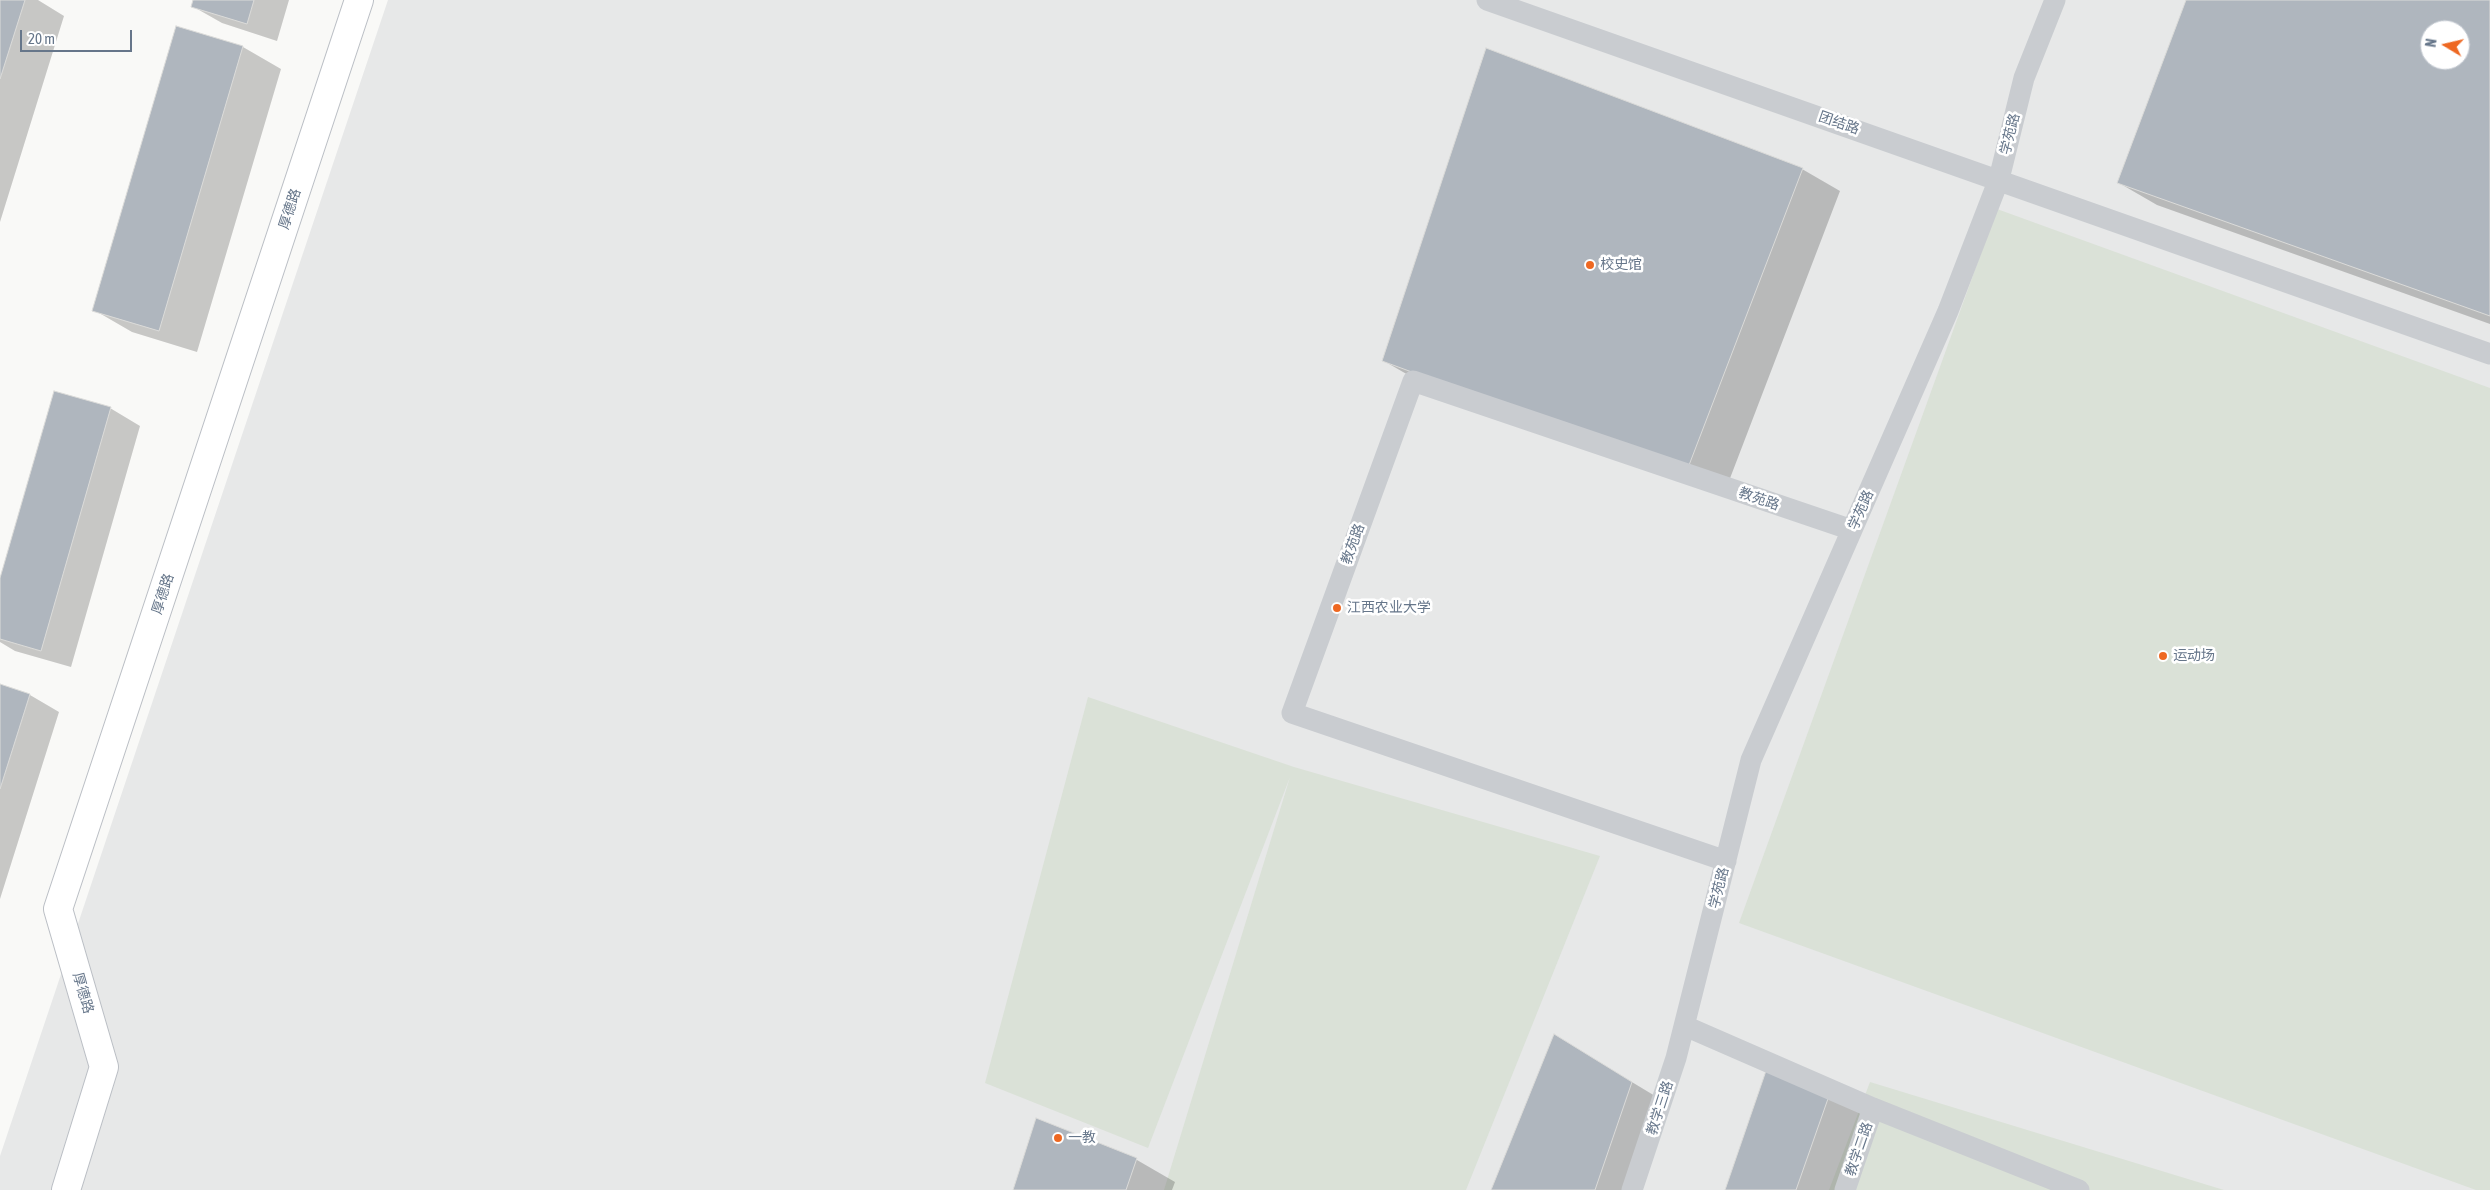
<!DOCTYPE html>
<html>
<head>
<meta charset="utf-8">
<style>
	body { margin:0 }
	#map { position:relative; width:2490px; height:1190px; overflow:hidden; background:#f9f9f7; font-family:"Asap Condensed",sans-serif }
	canvas { display:block }
	.north { position:absolute; left:2420px; top:20px; width:50px; height:50px; box-sizing:border-box; background:#fff; border:1px solid #c2c8d0; border-radius:50%; rotate:279deg; font-size:14px; font-weight:700; line-height:20px; text-align:center; color:#66768a }
	.north::after { content:''; display:block; margin:auto; width:18px; height:22px; background:#ee6822; clip-path:polygon(50% 0,100% 100%,50% 72%,0 100%) }
	.scale { position:absolute; left:20px; top:30px; width:112px; height:22px; box-sizing:border-box; border:2px solid #66768a; border-top:0; padding-left:6px; font-size:15px; line-height:18px; white-space:nowrap; color:#66768a; -webkit-text-stroke:4px #fff; paint-order:stroke }
</style>
</head>
<body>
<div id="map">
<canvas width="2490" height="1190"></canvas>
<div class="north">N</div>
<div class="scale">20 m</div>
</div>
<script>
const c = document.querySelector('canvas').getContext('2d');
c.lineJoin = 'round';
function fill(path, color) { c.fillStyle = color; c.fill(path, 'evenodd'); }
const toPath = rows => new Path2D(rows.map(r => 'M' + r).join(''));
function strokePath(path, color, width, dash) { c.strokeStyle = color; c.lineWidth = width; c.lineCap = dash ? 'butt' : 'round'; c.setLineDash(dash || []); c.stroke(path); }
function write(font, color, halo, rows, align = 'center') {
  c.font = font + ' "Asap Condensed","Noto Sans SC",sans-serif'; c.lineWidth = 5; c.setLineDash([]); c.textBaseline = 'middle'; c.strokeStyle = halo; c.fillStyle = color; for (const [text, x, y, turn = 0] of rows) {
    c.save(); c.translate(x, y); c.rotate((+turn || 0) * Math.PI / 180); c.textAlign = isNaN(turn) ? turn : align; if (halo) c.strokeText(text, 0, 0); c.fillText(text, 0, 0); c.restore();
  }
}
fill(toPath([
	[388,0,2490,0,2490,1190,0,1190,0,1156],
	[2430,30,2460,30,2460,60,2430,60]
]), '#e7e8e8');
fill(toPath([
	[1997,209,2490,388,2490,1190,2476,1190,1739,923],
	[1088,697,1294,767,1600,856,1466,1190,1164,1190,1290,777,1148,1148,985,1083],
	[1870,1082,2224,1190,1829,1190]
]), '#dae1d7');
fill(toPath([
	[0,0,38,0,64,16,0,222],
	[194,0,289,0,277,41,222,23,192,6],
	[2187,0,2490,0,2490,324,2157,205,2119,183],
	[2430,30,2460,30,2460,60,2430,60],
	[177,28,243,47,281,69,197,352,132,332,94,310],
	[1802,169,1840,191,1724,494,1422,383,1384,361],
	[110,408,140,426,71,667,15,651,0,642,0,583],
	[0,686,30,695,59,712,0,899],
	[1592,1058,1670,1105,1640,1190,1493,1190],
	[1769,1067,1867,1116,1841,1190,1726,1190],
	[1036,1119,1137,1160,1175,1182,1172,1190,1014,1190]
]), '#0003');
const building = toPath([
	[0,0,25,0,0,79,0,0],
	[193,0,254,0,247,24,191,7,193,0],
	[2186,0,2490,0,2490,316,2117,183,2186,0],
	[2430,30,2460,30,2460,60,2430,60,2430,30],
	[176,26,243,46,159,331,92,311,176,26],
	[1486,48,1803,168,1686,473,1382,361,1486,48],
	[54,391,111,407,41,651,0,639,0,578,54,391],
	[0,684,30,694,0,789,0,684],
	[1554,1034,1632,1082,1595,1190,1491,1190,1554,1034],
	[1768,1065,1830,1093,1796,1190,1725,1190,1768,1065],
	[1036,1118,1137,1158,1126,1190,1013,1190,1036,1118]
]);
fill(building, '#afb6be');
strokePath(building, '#dbdbd9', 1);
const secondary = toPath([
	[66,1190,104,1067,58,909,359,0]
]);
strokePath(secondary, '#bbbfc5', 30);
strokePath(toPath([
	[1487,0,2490,354],
	[1726,861,1292,713,1413,381,1852,530],
	[1685,1026,1873,1108,2079,1190],
	[1632,1190,1676,1058,1751,760,1948,311,1999,179,2024,78,2055,0],
	[1845,1190,1873,1108]
]), '#c9ccd0', 21);
strokePath(secondary, '#fff', 28);
for (const [x, y, r, color] of [
	[1590,265,5,"#ee6822"],
	[1337,608,5,"#ee6822"],
	[2163,656,5,"#ee6822"],
	[1058,1138,5,"#ee6822"]
]) { const dot = new Path2D(); dot.arc(x, y, r, 0, 2 * Math.PI); c.fillStyle = color; c.fill(dot); strokePath(dot, '#fff', 2); }
write('14px', '#66768a', '#fff', [
	["团结路",1839,123,19],
	["学苑路",2010,134,-76],
	["厚德路",290,209,-72],
	["教苑路",1759,499,19],
	["学苑路",1861,510,-66],
	["教苑路",1353,544,-70],
	["厚德路",163,594,-72],
	["学苑路",1719,888,-76],
	["厚德路",83,993,74],
	["教学三路",1660,1108,-72],
	["教学二路",1859,1149,-71]
]);
write('14px', '#66768a', '#fff', [
	["校史馆",1600,265],
	["江西农业大学",1347,608],
	["运动场",2173,656],
	["一教",1068,1138]
], 'left');
</script>
</body>
</html>
